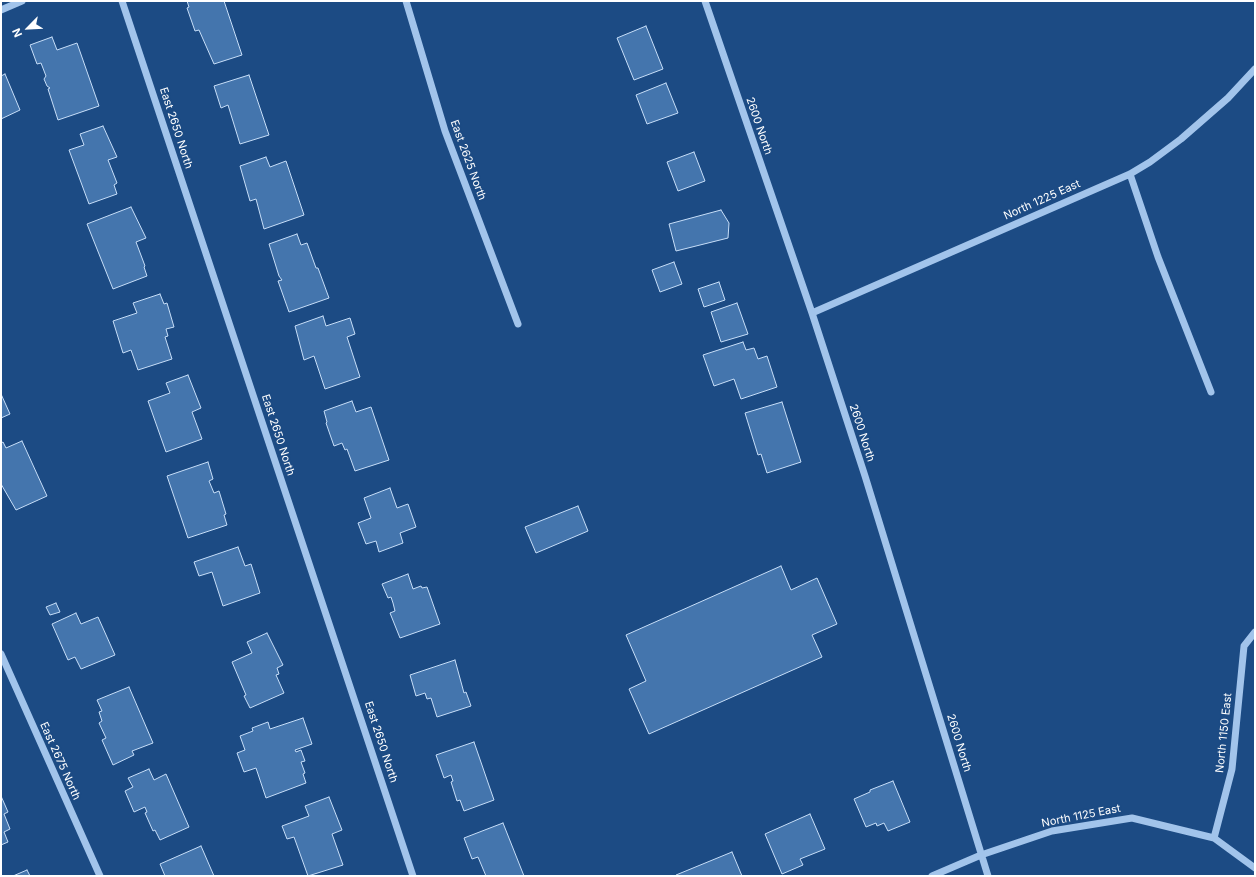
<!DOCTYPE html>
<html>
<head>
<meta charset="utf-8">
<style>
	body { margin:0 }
	#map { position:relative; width:1256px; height:877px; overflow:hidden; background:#1c4b84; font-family:Inter,sans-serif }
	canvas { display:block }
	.frame { position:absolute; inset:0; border:2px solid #fff; pointer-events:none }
	.north { position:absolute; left:8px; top:8px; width:40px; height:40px; -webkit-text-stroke:3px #1c4b84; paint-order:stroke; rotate:246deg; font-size:11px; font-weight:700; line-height:16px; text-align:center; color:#fff }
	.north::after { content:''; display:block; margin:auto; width:14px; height:18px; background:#fff; clip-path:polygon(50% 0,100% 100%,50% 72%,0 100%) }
</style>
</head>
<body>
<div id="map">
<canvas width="1256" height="877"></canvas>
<div class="frame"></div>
<div class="north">N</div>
</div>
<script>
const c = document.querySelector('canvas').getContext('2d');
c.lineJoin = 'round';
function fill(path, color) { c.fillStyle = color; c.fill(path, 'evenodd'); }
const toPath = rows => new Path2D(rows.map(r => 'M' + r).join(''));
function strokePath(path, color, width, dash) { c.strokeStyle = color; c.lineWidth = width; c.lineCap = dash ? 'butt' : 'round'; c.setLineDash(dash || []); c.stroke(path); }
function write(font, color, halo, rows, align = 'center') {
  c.font = font + ' Inter,sans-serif'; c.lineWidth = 3.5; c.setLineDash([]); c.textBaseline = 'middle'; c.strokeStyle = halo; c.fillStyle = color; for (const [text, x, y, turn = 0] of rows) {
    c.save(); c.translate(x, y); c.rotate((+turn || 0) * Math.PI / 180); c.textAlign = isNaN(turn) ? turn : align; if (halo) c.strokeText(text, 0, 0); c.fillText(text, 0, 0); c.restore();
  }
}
const building = toPath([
	[187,1,224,1,242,55,214,64,199,30,195,31,187,8,189,7,187,1],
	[646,26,663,69,634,80,617,38,646,26],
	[52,37,57,50,77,43,99,106,58,120,48,89,50,88,47,86,44,79,46,76,41,63,37,64,30,45,52,37],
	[5,74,20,110,1,119,1,76,5,74],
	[249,75,269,135,240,144,228,105,221,108,214,86,249,75],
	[666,83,678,113,647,124,636,95,666,83],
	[103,126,117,157,108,160,117,183,114,185,117,194,89,204,69,150,84,145,80,134,103,126],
	[694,152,705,181,678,191,667,162,694,152],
	[266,157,270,167,286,161,304,215,264,229,256,199,250,201,240,166,266,157],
	[131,207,146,238,136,242,145,266,144,267,147,276,113,289,87,224,131,207],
	[721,210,729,223,728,238,676,251,669,224,721,210],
	[297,234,301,245,307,243,316,268,318,268,329,298,289,312,278,281,282,280,279,276,269,244,297,234],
	[674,262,682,284,660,292,652,270,674,262],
	[719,282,725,300,704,307,698,289,719,282],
	[160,294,164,304,167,303,174,327,166,329,168,336,165,337,172,359,138,370,131,350,123,353,113,321,137,313,133,303,160,294],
	[737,303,748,334,721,342,711,312,737,303],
	[323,316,326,326,350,318,355,334,347,337,360,377,325,389,314,356,304,360,295,326,323,316],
	[743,342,746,350,754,348,758,359,767,356,777,387,741,399,734,379,714,386,703,355,743,342],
	[188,375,201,408,192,412,202,439,166,452,148,401,170,393,166,383,188,375],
	[1,394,10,414,1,418,1,394],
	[352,401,356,412,371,407,389,460,355,471,347,449,345,450,342,443,334,446,326,423,327,422,324,411,352,401],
	[782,402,801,462,767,473,761,454,758,455,745,413,782,402],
	[22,441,47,496,16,510,1,484,1,443,3,442,6,448,22,441],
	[208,462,213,479,209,481,214,493,219,491,226,514,224,515,227,525,188,538,167,476,208,462],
	[390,488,397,508,408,504,416,527,400,533,403,543,379,552,376,541,366,544,358,523,371,518,364,498,390,488],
	[578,506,588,531,536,553,525,527,578,506],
	[238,547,245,566,251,564,260,593,223,606,212,572,199,576,194,562,238,547],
	[781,566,791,590,817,578,837,624,812,635,822,657,649,734,629,689,646,681,626,635,781,566],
	[408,574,413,589,421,586,422,588,427,587,440,624,400,638,390,613,395,611,393,603,391,597,388,598,382,584,408,574],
	[56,603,60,612,50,615,46,607,56,603],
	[76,613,81,624,98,617,115,655,81,669,75,657,68,660,52,624,76,613],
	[267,633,283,665,277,668,279,674,276,675,284,693,250,708,244,696,246,695,232,662,252,653,247,642,267,633],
	[455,660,464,693,466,692,471,706,437,717,431,698,427,699,425,693,416,696,410,675,455,660],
	[129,687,153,743,132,751,134,755,113,765,102,740,106,738,99,723,102,721,99,712,102,711,97,700,129,687],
	[303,718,312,744,295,750,296,752,301,750,305,761,301,762,305,773,303,774,306,783,266,798,256,768,244,772,237,753,245,750,240,736,253,731,252,728,268,722,270,729,303,718],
	[474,742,494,800,464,811,460,800,457,801,451,782,453,781,451,775,444,778,436,755,474,742],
	[149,769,154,780,166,774,189,827,160,840,155,830,153,831,145,813,147,812,145,807,134,812,125,791,133,787,128,778,149,769],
	[893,781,910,822,888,831,884,823,877,826,876,823,866,827,854,799,870,792,870,790,893,781],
	[1,796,8,812,4,814,10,829,4,832,8,842,1,845,1,796],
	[329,797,342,830,332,834,343,865,308,876,294,837,287,839,282,826,309,816,305,806,329,797],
	[810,814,825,849,800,859,803,865,782,874,765,834,810,814],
	[503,823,524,876,486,876,478,857,472,859,464,838,503,823],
	[201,846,214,876,165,876,160,864,201,846],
	[732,852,742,876,677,876,676,875,732,852],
	[27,870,30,876,13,876,27,870]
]);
fill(building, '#4475ad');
strokePath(building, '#c7def8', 1);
strokePath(toPath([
	[122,1,413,876],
	[406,1,445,131,518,324],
	[705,1,812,313,865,476,988,876],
	[1,10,22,1],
	[1130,174,1158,257,1211,392],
	[812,313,1130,174,1150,162,1181,139,1228,98,1255,69],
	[1,654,100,876],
	[1214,838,1232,769,1244,646,1255,632],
	[932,876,981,855,1052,831,1132,818,1214,838,1255,868]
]), '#a2c4eb', 7);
write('11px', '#fff', '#1c4b84', [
	["2600 North",759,126,71],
	["East 2650 North",176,128,72],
	["East 2625 North",468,160,70],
	["North 1225 East",1042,200,-24],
	["2600 North",862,433,72],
	["East 2650 North",278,435,72],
	["North 1150 East",1224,733,-84],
	["East 2650 North",381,742,72],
	["2600 North",959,743,73],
	["East 2675 North",60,761,66],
	["North 1125 East",1081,816,-11]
]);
</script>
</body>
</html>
